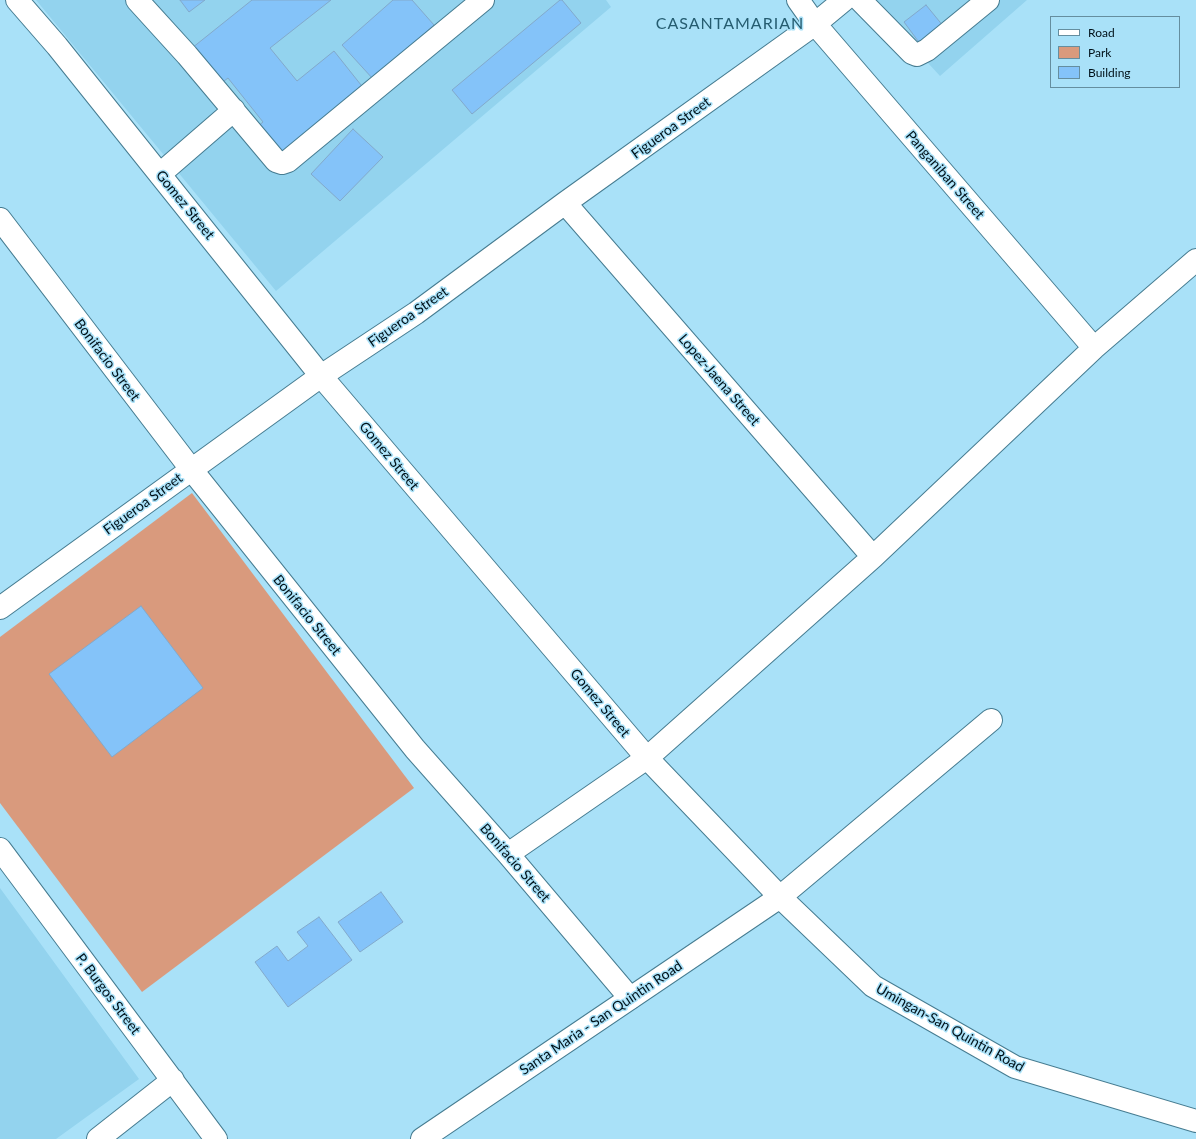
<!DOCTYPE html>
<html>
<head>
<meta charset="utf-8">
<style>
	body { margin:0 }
	#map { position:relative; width:1196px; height:1139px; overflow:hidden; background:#a9e1f8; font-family:Lato,sans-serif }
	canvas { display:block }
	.legend { position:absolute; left:1050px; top:16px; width:130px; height:72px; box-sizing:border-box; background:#a9e1f8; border:1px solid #658e9f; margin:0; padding:5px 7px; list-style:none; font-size:12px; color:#001119 }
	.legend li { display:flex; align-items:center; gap:8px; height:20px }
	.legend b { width:20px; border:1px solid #658e9f }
</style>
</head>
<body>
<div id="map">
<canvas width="1196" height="1139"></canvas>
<ul class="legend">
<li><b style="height:5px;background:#fff"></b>Road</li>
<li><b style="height:11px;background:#d99a7d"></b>Park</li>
<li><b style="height:11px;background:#84c3f9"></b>Building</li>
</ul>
</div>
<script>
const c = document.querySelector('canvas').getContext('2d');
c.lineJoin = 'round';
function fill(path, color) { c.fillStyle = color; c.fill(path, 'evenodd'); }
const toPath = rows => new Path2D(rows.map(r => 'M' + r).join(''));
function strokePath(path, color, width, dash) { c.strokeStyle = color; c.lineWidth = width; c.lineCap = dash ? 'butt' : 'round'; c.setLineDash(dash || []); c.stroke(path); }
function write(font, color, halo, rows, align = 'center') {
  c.font = font + ' Lato,sans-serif'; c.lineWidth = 3; c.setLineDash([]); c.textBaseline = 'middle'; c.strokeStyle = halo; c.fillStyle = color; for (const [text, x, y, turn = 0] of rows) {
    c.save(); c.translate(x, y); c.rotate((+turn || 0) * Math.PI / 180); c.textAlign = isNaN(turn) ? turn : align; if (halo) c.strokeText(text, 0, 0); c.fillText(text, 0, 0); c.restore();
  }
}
fill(toPath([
	[36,0,606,0,611,7,276,291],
	[870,0,1027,0,940,76],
	[0,888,139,1079,56,1139,0,1139]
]), '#93d3ee');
fill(toPath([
	[192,493,414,788,142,992,0,803,0,637]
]), '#d99a7d');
const building = toPath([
	[180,0,205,0,189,12,180,0],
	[252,0,331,0,270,48,297,81,334,51,365,90,281,157,257,127,263,122,228,78,220,84,192,48,252,0],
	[393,0,412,0,434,25,373,79,342,45,393,0],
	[560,0,562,0,581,23,472,114,452,90,560,0],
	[926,5,944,27,921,45,904,22,926,5],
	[353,129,383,157,340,201,311,174,353,129],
	[141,606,203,688,112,757,49,674,141,606],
	[381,892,403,922,360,952,338,922,381,892],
	[319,917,352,960,288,1007,255,962,277,946,288,961,308,946,297,932,319,917]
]);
fill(building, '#84c3f9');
strokePath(building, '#82a9cb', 1);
const minor = toPath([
	[137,0,187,55,276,161,282,163,288,161,294,156,483,0],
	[798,0,815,24,1094,348],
	[860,0,912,53,917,55,927,50,988,0],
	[160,174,234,110],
	[565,203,873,557],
	[0,219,191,469,415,749,508,854,630,998],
	[0,608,321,376,416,313,565,203,815,24,844,0],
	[0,849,216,1139],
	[508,854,647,758,873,557,1094,348,1196,260],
	[780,897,991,720],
	[98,1139,173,1080]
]);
const major = toPath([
	[17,0,57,46,321,376,647,758,780,897,873,986,1015,1067,1196,1121],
	[422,1139,780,897]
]);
strokePath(minor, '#467c91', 24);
strokePath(major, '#467c91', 24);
strokePath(minor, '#fff', 22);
strokePath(major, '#fff', 22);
write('14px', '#001119', '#a9e1f8', [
	["Figueroa Street",671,128,-36],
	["Panganiban Street",945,175,49],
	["Gomez Street",185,205,51],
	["Figueroa Street",408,317,-35],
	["Bonifacio Street",107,360,53],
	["Lopez-Jaena Street",719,380,49],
	["Gomez Street",389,456,50],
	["Figueroa Street",143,504,-36],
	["Bonifacio Street",307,615,51],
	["Gomez Street",600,703,50],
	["Bonifacio Street",515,863,49],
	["P. Burgos Street",108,994,53],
	["Santa Maria - San Quintin Road",601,1018,-34],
	["Umingan-San Quintin Road",950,1028,29]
]);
c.letterSpacing = '1px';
write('16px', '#255c70', '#a9e1f8', [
	["CASANTAMARIAN",730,24]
]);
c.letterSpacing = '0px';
</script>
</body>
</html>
